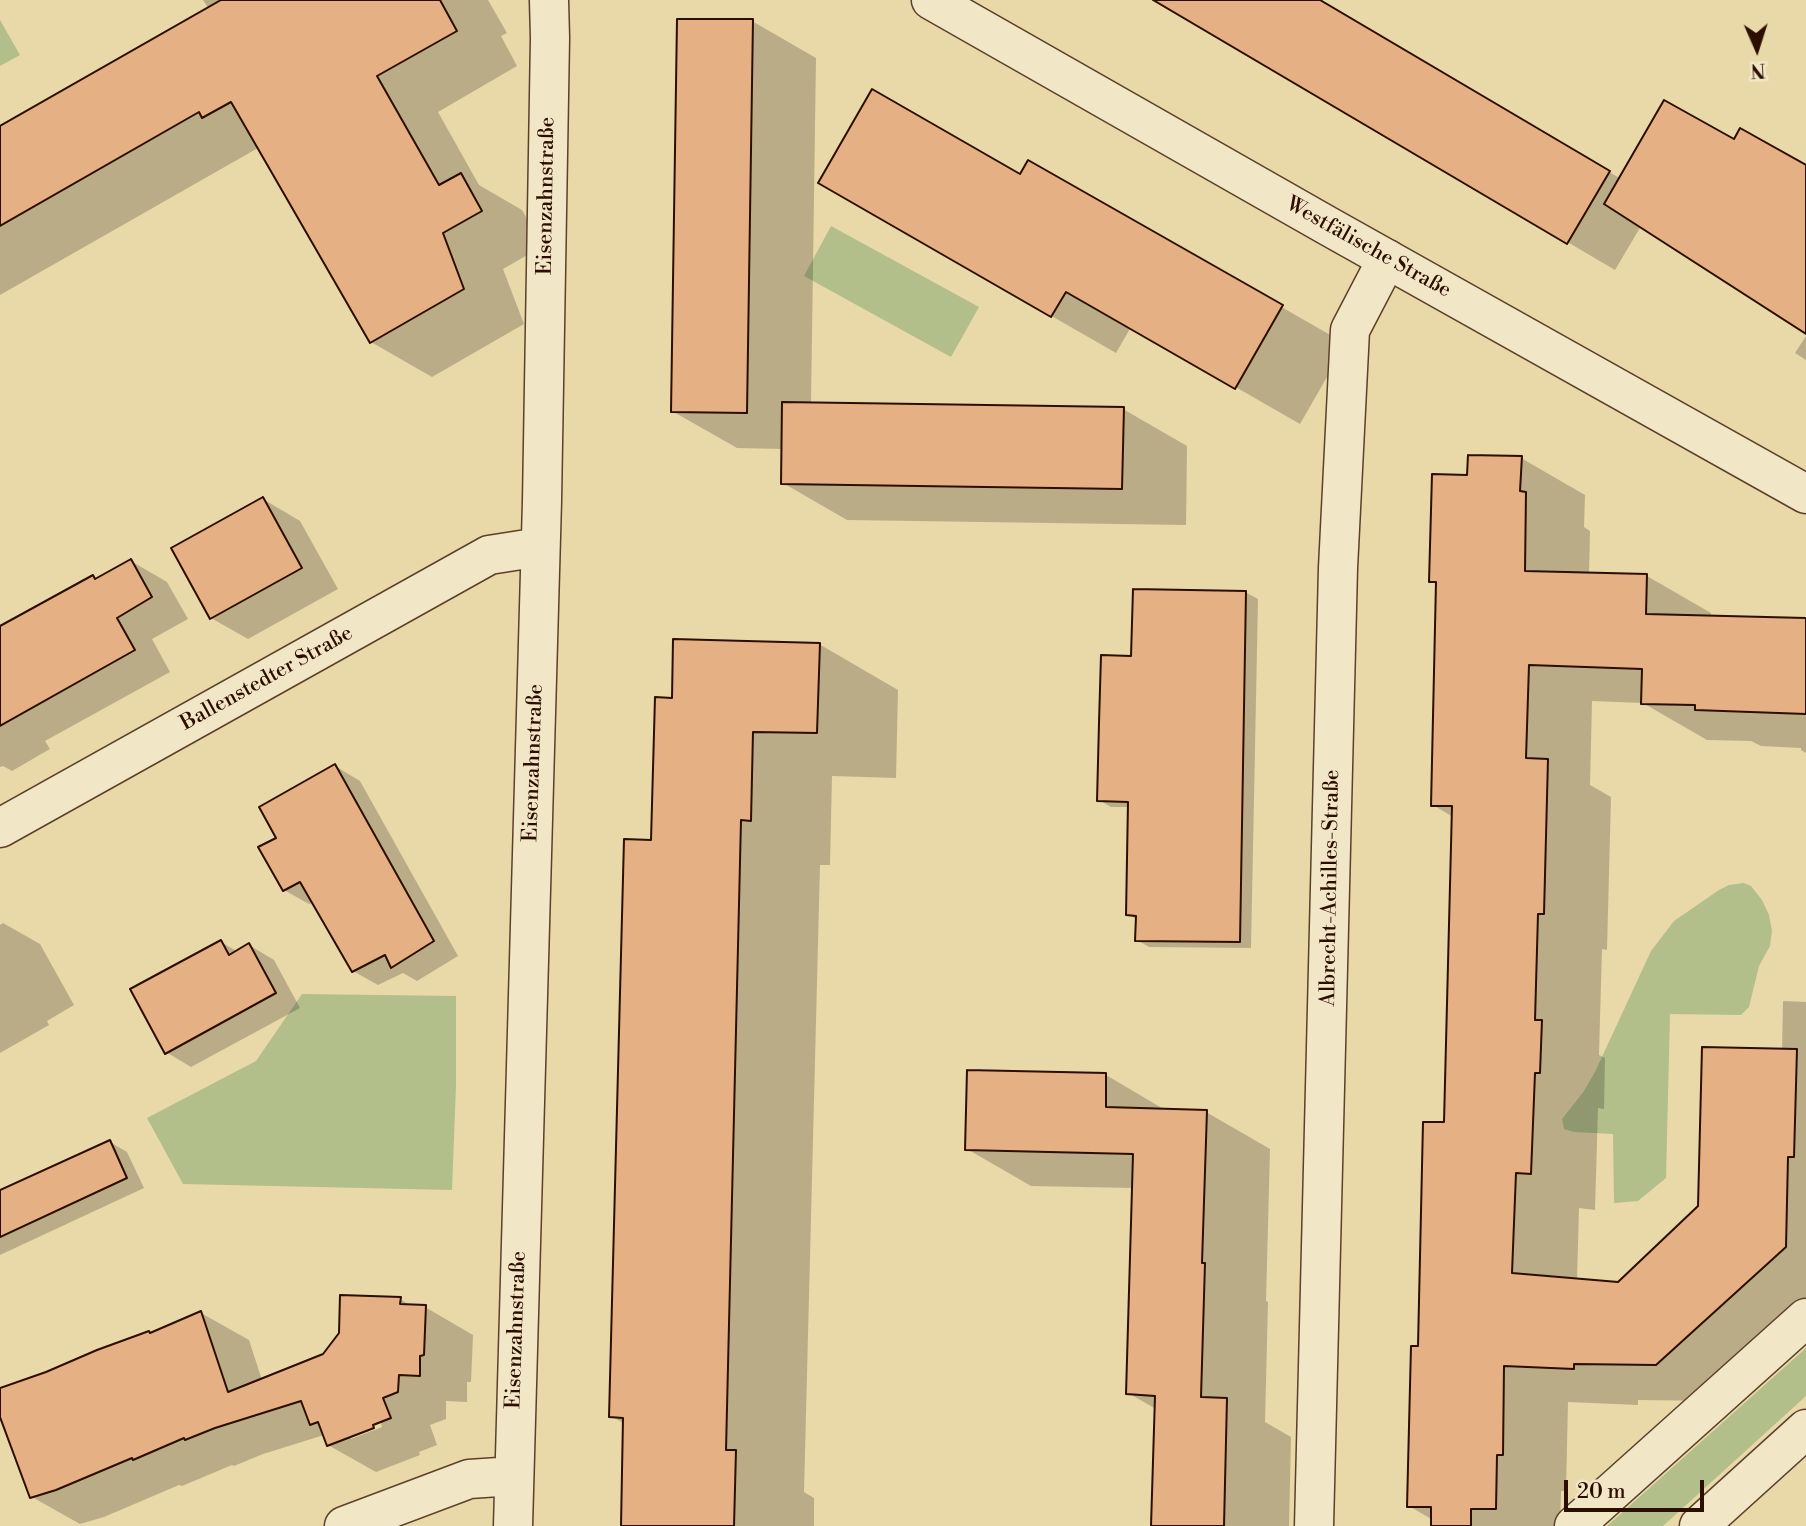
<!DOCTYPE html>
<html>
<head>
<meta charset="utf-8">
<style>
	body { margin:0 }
	#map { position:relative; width:1806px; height:1526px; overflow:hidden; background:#e9d8a8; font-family:"Libre Bodoni",serif }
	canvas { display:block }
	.north { position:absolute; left:1722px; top:14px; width:70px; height:70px; -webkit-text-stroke:5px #f1e6c6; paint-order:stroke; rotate:177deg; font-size:19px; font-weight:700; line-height:28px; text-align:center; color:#2c0e00 }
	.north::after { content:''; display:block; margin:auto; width:24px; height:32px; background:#2c0e00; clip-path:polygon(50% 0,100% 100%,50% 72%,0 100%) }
	.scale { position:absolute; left:1564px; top:1480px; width:140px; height:32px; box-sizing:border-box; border:4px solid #2c0e00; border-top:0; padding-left:9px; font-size:21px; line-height:24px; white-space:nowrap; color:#2c0e00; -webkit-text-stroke:5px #f1e6c6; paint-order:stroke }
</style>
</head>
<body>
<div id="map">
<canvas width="1806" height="1526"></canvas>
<div class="north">N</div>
<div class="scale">20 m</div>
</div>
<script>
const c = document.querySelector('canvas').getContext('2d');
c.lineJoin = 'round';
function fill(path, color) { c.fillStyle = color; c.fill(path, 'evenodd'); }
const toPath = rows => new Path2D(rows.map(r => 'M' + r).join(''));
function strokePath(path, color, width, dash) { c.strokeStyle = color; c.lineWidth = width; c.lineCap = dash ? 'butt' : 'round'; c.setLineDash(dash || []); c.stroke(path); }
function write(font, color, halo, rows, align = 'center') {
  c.font = font + ' "Libre Bodoni",serif'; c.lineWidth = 5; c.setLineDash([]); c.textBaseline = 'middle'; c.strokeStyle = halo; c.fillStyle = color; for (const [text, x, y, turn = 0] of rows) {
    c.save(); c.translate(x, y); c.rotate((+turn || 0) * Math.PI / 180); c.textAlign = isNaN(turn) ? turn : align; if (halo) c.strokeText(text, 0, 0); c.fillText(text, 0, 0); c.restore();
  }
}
fill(toPath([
	[0,20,20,55,0,66],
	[831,226,979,307,951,357,804,276],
	[1744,883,1751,886,1762,900,1769,915,1772,931,1770,946,1759,966,1749,1007,1741,1015,1670,1014,1666,1178,1638,1201,1614,1203,1613,1134,1574,1132,1564,1129,1562,1119,1584,1091,1595,1072,1651,951,1674,921,1719,890,1729,885],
	[302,994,456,996,456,1086,452,1190,183,1184,147,1118,256,1061],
	[1806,1348,1806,1396,1663,1526,1607,1526]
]), '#b3bf8a');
fill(toPath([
	[203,0,488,0,507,33,501,36,517,66,438,112,479,185,522,210,543,246,503,269,524,324,432,377,371,342,258,148,0,295,0,128,209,9],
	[1156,0,1317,0,1621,179,1735,141,1806,167,1806,332,1641,226,1615,270],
	[752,21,816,58,811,404,1123,409,1187,446,1186,525,847,520,783,483,783,449,737,448,672,411],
	[1029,162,1346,344,1300,424,1131,327,1116,353,820,183,1021,176],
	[1806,336,1806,360,1795,353],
	[1521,458,1585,495,1584,527,1590,531,1589,574,1647,576,1711,613,1711,617,1806,620,1806,753,1801,750,1801,748,1761,746,1751,741,1707,740,1643,703,1592,701,1590,785,1611,797,1607,950,1602,949,1599,1055,1605,1058,1604,1109,1598,1108,1595,1210,1579,1208,1577,1280,1619,1284,1699,1207,1782,1050,1783,1001,1806,1002,1806,1323,1720,1401,1638,1400,1638,1405,1568,1402,1566,1491,1561,1491,1560,1526,1433,1526,1433,1520,1409,1506,1420,1348,1446,1124,1453,817,1433,805,1438,585,1431,581,1469,477],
	[263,499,300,521,338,589,248,639,211,618],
	[131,561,167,582,188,619,152,639,170,672,45,741,50,749,12,771,3,766,0,767,0,628,93,577,97,579],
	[1245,592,1258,599,1251,948,1149,947,1137,940,1138,920,1127,914,1129,807,1111,807,1099,800],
	[819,644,898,690,896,778,832,776,830,865,820,865,804,1492,814,1498,814,1526,622,1526,625,1424,611,1416,653,842,673,699],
	[335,766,360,781,458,956,417,981,403,973,378,985,353,971,314,902,309,904,284,890,278,838],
	[3,923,40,944,74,1005,47,1021,49,1025,0,1053,0,925],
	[221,942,238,952,249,945,274,960,300,1008,191,1067,166,1052],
	[1106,1075,1167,1111,1206,1112,1270,1149,1266,1301,1268,1302,1265,1422,1291,1437,1289,1526,1153,1526,1156,1409,1128,1393,1133,1188,1031,1186,967,1149],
	[110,1142,127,1152,144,1188,0,1255,0,1193],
	[400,1299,413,1307,425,1307,473,1335,471,1382,467,1382,467,1402,446,1401,446,1419,430,1425,437,1445,419,1452,420,1455,376,1472,328,1445,324,1435,263,1454,234,1466,232,1465,182,1486,179,1485,104,1517,80,1524,32,1497,0,1412,0,1389,152,1334,201,1313,249,1340,262,1380,324,1356],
	[381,1423,382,1427,351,1439,351,1435]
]), '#0003');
const building = toPath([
	[221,0,440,0,457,31,377,76,439,185,461,173,482,211,443,233,464,289,370,343,231,102,202,118,199,112,0,226,0,126,221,0],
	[1153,0,1320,0,1610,171,1567,244,1153,0],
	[677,19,753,19,747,413,671,412,677,19],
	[872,89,1020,174,1028,160,1283,305,1235,389,1066,292,1051,317,818,183,872,89],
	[1664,100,1734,139,1740,128,1806,165,1806,334,1604,204,1664,100],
	[782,402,1124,407,1122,489,781,484,782,402],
	[1468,455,1522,456,1520,491,1526,492,1525,571,1647,574,1646,614,1806,618,1806,714,1695,710,1695,705,1641,704,1642,669,1529,665,1526,758,1548,759,1544,914,1538,914,1535,1020,1542,1020,1540,1073,1535,1073,1531,1174,1516,1173,1512,1273,1618,1282,1698,1206,1702,1047,1797,1049,1794,1157,1788,1157,1786,1247,1656,1365,1574,1364,1574,1369,1504,1366,1503,1455,1497,1455,1496,1509,1471,1509,1471,1526,1431,1526,1431,1507,1407,1507,1411,1346,1418,1346,1423,1122,1444,1122,1452,806,1431,806,1436,582,1429,582,1432,474,1467,475,1468,455],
	[263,497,302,568,210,619,171,548,263,497],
	[131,559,152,597,117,618,135,650,0,726,0,626,93,575,95,579,131,559],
	[1133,589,1246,591,1240,942,1135,941,1136,916,1126,915,1128,802,1097,801,1099,723,1101,655,1131,656,1133,589],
	[673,639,820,643,817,733,753,732,751,821,741,820,726,1450,736,1450,734,1526,621,1526,623,1418,609,1417,624,839,651,840,655,697,672,698,673,639],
	[335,764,434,941,391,968,385,955,352,972,300,882,283,891,258,847,276,838,259,807,335,764],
	[221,940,229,955,249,943,276,993,165,1054,130,989,221,940],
	[967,1070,1106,1073,1106,1107,1207,1110,1202,1263,1205,1263,1201,1397,1227,1398,1224,1526,1151,1526,1155,1396,1126,1394,1133,1154,965,1150,967,1070],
	[110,1140,127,1178,0,1237,0,1190,110,1140],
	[340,1295,401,1297,400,1304,426,1305,424,1355,420,1356,420,1376,399,1375,398,1392,383,1398,391,1418,373,1425,374,1428,327,1446,318,1422,310,1425,301,1401,215,1428,185,1440,184,1438,133,1460,132,1458,56,1490,30,1498,0,1417,0,1388,46,1372,97,1350,149,1331,150,1333,201,1311,228,1392,323,1354,339,1333,340,1295]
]);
fill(building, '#e5b083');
strokePath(building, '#2c0e00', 2);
const minor = toPath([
	[0,828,489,555,540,547],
	[344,1526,469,1479,514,1476],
	[513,1526,542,501,550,38,549,0],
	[1314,1526,1338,568,1350,330,1387,259]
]);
const tertiary = toPath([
	[931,0,1328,226,1806,494],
	[1574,1526,1806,1318],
	[1699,1526,1806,1429]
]);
strokePath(minor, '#5b402a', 41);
strokePath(tertiary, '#5b402a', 41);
strokePath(minor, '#f1e6c6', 38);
strokePath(tertiary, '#f1e6c6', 38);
write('21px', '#2c0e00', '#f1e6c6', [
	["Eisenzahnstraße",547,196,-89],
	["Westfälische Straße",1368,248,29],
	["Ballenstedter Straße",267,679,-29],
	["Eisenzahnstraße",534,763,-88],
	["Albrecht-Achilles-Straße",1331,888,-89],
	["Eisenzahnstraße",517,1330,-88]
]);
</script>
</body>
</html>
